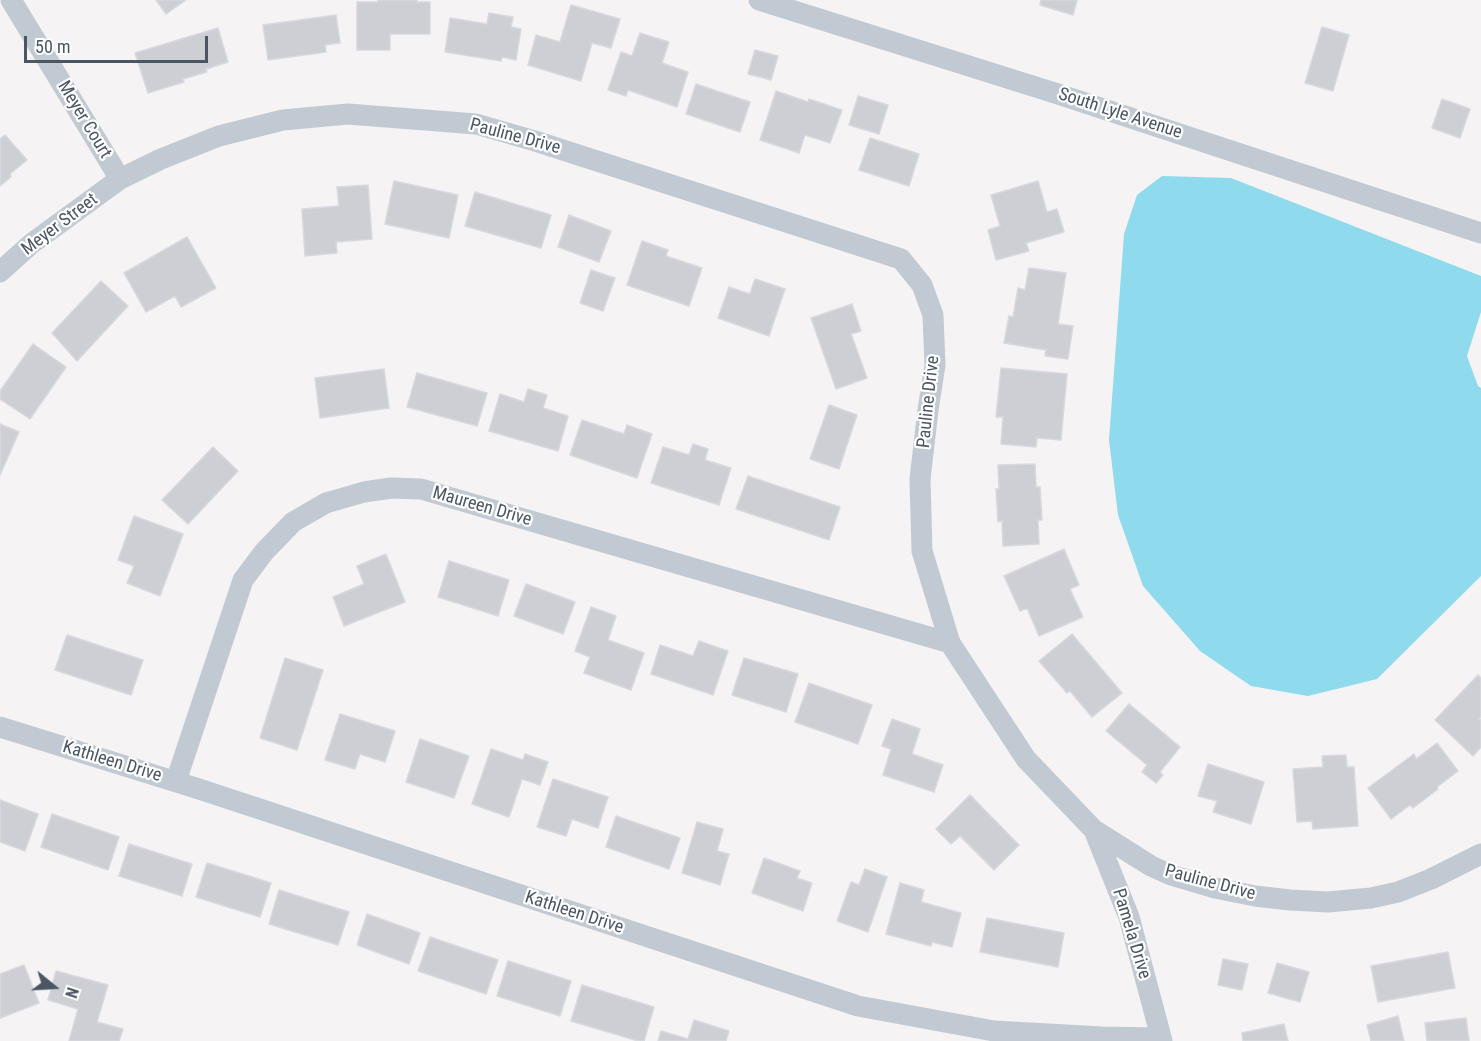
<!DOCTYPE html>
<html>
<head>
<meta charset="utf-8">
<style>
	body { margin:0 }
	#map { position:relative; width:1481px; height:1041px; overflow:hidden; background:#f5f3f3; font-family:"Roboto Condensed",sans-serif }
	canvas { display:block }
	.north { position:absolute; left:24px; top:957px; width:60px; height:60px; -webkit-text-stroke:4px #fff; paint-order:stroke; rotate:108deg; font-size:16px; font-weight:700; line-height:24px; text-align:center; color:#4a5661 }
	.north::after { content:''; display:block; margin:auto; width:21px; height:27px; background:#4a5661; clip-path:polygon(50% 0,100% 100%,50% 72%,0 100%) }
	.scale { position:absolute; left:24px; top:36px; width:184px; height:27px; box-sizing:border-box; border:3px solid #4a5661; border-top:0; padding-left:8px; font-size:18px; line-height:21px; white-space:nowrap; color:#4a5661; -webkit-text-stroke:4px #fff; paint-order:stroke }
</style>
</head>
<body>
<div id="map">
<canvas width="1481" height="1041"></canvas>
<div class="north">N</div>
<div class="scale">50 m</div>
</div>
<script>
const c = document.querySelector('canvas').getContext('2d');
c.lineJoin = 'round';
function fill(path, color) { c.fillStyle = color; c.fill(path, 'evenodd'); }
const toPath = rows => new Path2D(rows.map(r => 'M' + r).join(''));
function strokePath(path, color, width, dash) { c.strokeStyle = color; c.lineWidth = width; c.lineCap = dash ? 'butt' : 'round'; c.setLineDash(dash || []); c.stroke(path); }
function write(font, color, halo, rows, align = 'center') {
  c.font = font + ' "Roboto Condensed",sans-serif'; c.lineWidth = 4.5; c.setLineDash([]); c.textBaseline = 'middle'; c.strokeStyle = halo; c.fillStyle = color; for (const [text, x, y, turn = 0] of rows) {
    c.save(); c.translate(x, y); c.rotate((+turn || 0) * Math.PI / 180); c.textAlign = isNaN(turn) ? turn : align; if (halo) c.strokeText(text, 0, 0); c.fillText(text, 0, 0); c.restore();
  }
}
fill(toPath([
	[1162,176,1231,178,1481,276,1481,312,1467,356,1478,386,1481,388,1481,576,1377,679,1308,696,1251,686,1200,651,1143,586,1118,515,1109,440,1124,234,1137,195]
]), '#90daee');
const building = toPath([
	[156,0,186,0,166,14,156,0],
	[378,0,417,0,417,2,430,2,430,34,390,34,390,50,357,50,357,2,378,2,378,0],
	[1041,0,1077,0,1073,15,1040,5,1041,0],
	[571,5,620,19,611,48,592,43,581,81,528,65,536,35,560,42,571,5],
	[489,13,513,17,511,27,521,29,516,60,502,57,501,61,445,52,450,18,487,24,489,13],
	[336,15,340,43,325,45,326,52,268,60,263,25,336,15],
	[1322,27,1349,35,1333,91,1305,83,1322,27],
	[218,28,228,62,206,69,207,72,183,79,184,82,148,93,135,53,218,28],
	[640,33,669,42,662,63,688,72,677,107,628,90,626,96,608,90,621,52,632,56,640,33],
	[755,50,778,56,771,80,748,74,755,50],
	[696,84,750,102,740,132,686,114,696,84],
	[776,91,808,102,809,99,842,110,830,143,805,135,799,153,760,140,776,91],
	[858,96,888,105,879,134,849,125,858,96],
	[1442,99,1470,109,1460,138,1432,128,1442,99],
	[5,135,27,160,10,174,11,177,0,186,0,139,5,135],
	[870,138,919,154,909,186,859,170,870,138],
	[394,181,458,195,449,238,385,224,394,181],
	[1038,181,1047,212,1057,209,1064,232,1026,243,1029,251,996,260,988,230,1000,226,991,195,1038,181],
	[368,185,372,239,336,242,337,253,305,256,302,209,339,206,337,187,368,185],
	[475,192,551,215,541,248,465,226,475,192],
	[569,215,611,231,599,262,558,247,569,215],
	[187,237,216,288,181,307,175,296,146,312,124,273,187,237],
	[642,241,668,250,666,256,702,268,689,306,627,285,642,241],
	[1029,268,1066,273,1058,324,1073,326,1068,359,1045,356,1046,350,1004,343,1009,316,1013,317,1018,288,1025,290,1029,268],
	[591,270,615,278,603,311,580,303,591,270],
	[755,279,785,289,769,336,718,318,729,287,750,294,755,279],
	[101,281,128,306,77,361,52,333,101,281],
	[852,304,861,331,851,334,867,378,836,389,811,318,852,304],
	[33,344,66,367,30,419,0,399,0,391,33,344],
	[1001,368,1067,374,1061,440,1037,438,1036,447,1001,444,1003,417,996,417,1001,368],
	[384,369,389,408,320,418,315,378,384,369],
	[417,373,487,393,477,426,407,407,417,373],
	[528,389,547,395,543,408,568,416,558,451,489,431,500,394,524,402,528,389],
	[829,405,857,415,839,469,810,459,829,405],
	[582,420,624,434,627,425,652,434,637,478,570,455,582,420],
	[0,424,19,432,0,475,0,424],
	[693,444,708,449,705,460,731,468,719,505,651,483,663,447,689,455,693,444],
	[213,447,238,471,188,524,162,500,213,447],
	[1035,464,1036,487,1040,487,1042,520,1038,520,1039,544,1003,546,1002,520,998,522,996,489,999,489,998,465,1035,464],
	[748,476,840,507,829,540,736,509,748,476],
	[134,516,183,534,160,596,127,583,134,566,118,560,134,516],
	[1064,549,1079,585,1070,589,1083,617,1039,636,1027,608,1020,611,1004,576,1064,549],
	[386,554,405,602,344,626,333,597,364,584,357,566,386,554],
	[449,561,509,580,498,616,438,597,449,561],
	[526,584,575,602,563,634,514,616,526,584],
	[591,607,616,616,608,640,644,653,631,690,584,673,590,657,575,651,591,607],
	[1072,634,1122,693,1092,717,1070,691,1067,693,1039,661,1072,634],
	[67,635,143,660,131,695,55,670,67,635],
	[699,641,728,651,713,695,651,674,660,645,693,656,699,641],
	[285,658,323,670,297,750,260,738,285,658],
	[744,658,798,674,786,712,732,695,744,658],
	[1478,675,1481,678,1481,717,1479,719,1481,720,1481,747,1473,756,1435,720,1478,675],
	[809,683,872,705,858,744,795,722,809,683],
	[1129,704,1180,747,1160,772,1163,775,1156,783,1142,772,1147,765,1106,731,1129,704],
	[340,714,395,731,385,762,360,754,355,769,325,760,340,714],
	[892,719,920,729,912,754,943,765,934,792,883,775,891,749,882,746,892,719],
	[420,739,469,756,454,798,406,782,420,739],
	[1437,743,1458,771,1437,787,1438,789,1413,808,1410,805,1391,819,1368,788,1414,754,1416,759,1437,743],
	[491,749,523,760,525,754,548,762,540,785,522,779,509,817,472,804,491,749],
	[1346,755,1347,767,1354,767,1358,826,1313,829,1312,821,1297,822,1293,769,1323,767,1322,756,1346,755],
	[1208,764,1264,782,1251,824,1213,812,1217,801,1198,796,1208,764],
	[553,779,608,797,598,828,572,819,566,836,537,827,553,779],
	[970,795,1019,845,994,870,960,836,951,844,936,829,970,795],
	[0,800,38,814,25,851,0,842,0,800],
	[52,814,119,837,108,870,41,847,52,814],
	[616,816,680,838,669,869,606,847,616,816],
	[697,822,723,829,717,851,729,854,720,885,682,873,697,822],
	[129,844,192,864,182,896,119,876,129,844],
	[764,858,800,871,797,878,812,883,803,911,752,893,764,858],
	[207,863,271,883,260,917,196,897,207,863],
	[865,869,887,877,868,932,837,921,851,882,859,885,865,869],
	[900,883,924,890,921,902,961,913,952,947,932,942,931,946,886,934,900,883],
	[279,890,349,912,338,945,269,924,279,890],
	[367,914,420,933,409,964,357,945,367,914],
	[987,918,1064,933,1058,967,980,952,987,918],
	[430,937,498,960,486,994,418,971,430,937],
	[1448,952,1455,988,1378,1002,1371,966,1448,952],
	[1223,959,1248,964,1242,990,1218,985,1223,959],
	[508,961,571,981,560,1016,497,996,508,961],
	[1277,963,1309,972,1300,1002,1268,993,1277,963],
	[24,965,39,1003,0,1018,0,974,24,965],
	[56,971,108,985,97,1022,123,1029,119,1041,69,1041,78,1009,48,1000,56,971],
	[582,985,654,1007,644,1041,638,1041,571,1021,582,985],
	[1398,1016,1404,1041,1371,1041,1367,1025,1398,1016],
	[1466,1018,1469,1041,1427,1041,1425,1023,1466,1018],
	[694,1020,729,1031,726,1041,658,1041,661,1031,688,1039,694,1020],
	[1284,1024,1288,1041,1243,1041,1242,1033,1284,1024]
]);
fill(building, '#cdcfd5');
strokePath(building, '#d7d9de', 1.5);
strokePath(toPath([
	[11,0,120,179],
	[759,0,1058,94,1481,233],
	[0,272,31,244,120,179,161,159,219,136,283,120,348,114,476,124,535,141,901,259,922,285,933,315,935,365,928,410,920,479,922,551,950,643,1026,759,1094,830,1151,866,1171,875,1215,888,1255,896,1290,900,1328,902,1371,898,1398,892,1431,879,1481,854],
	[0,727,199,789,858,1006,994,1031,1102,1037,1161,1038],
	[176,781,243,580,264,552,293,522,326,503,364,492,391,488,421,489,950,643],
	[1094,830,1129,917,1162,1041]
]), '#c1cad2', 21);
write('18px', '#4a5661', '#fff', [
	["South Lyle Avenue",1120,114,18],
	["Meyer Court",84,120,59],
	["Pauline Drive",515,137,15],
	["Meyer Street",60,225,-37],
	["Pauline Drive",929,402,-84],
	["Maureen Drive",482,507,16],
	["Kathleen Drive",112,762,17],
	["Pauline Drive",1210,883,15],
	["Kathleen Drive",574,913,18],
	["Pamela Drive",1131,934,73]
]);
</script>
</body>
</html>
